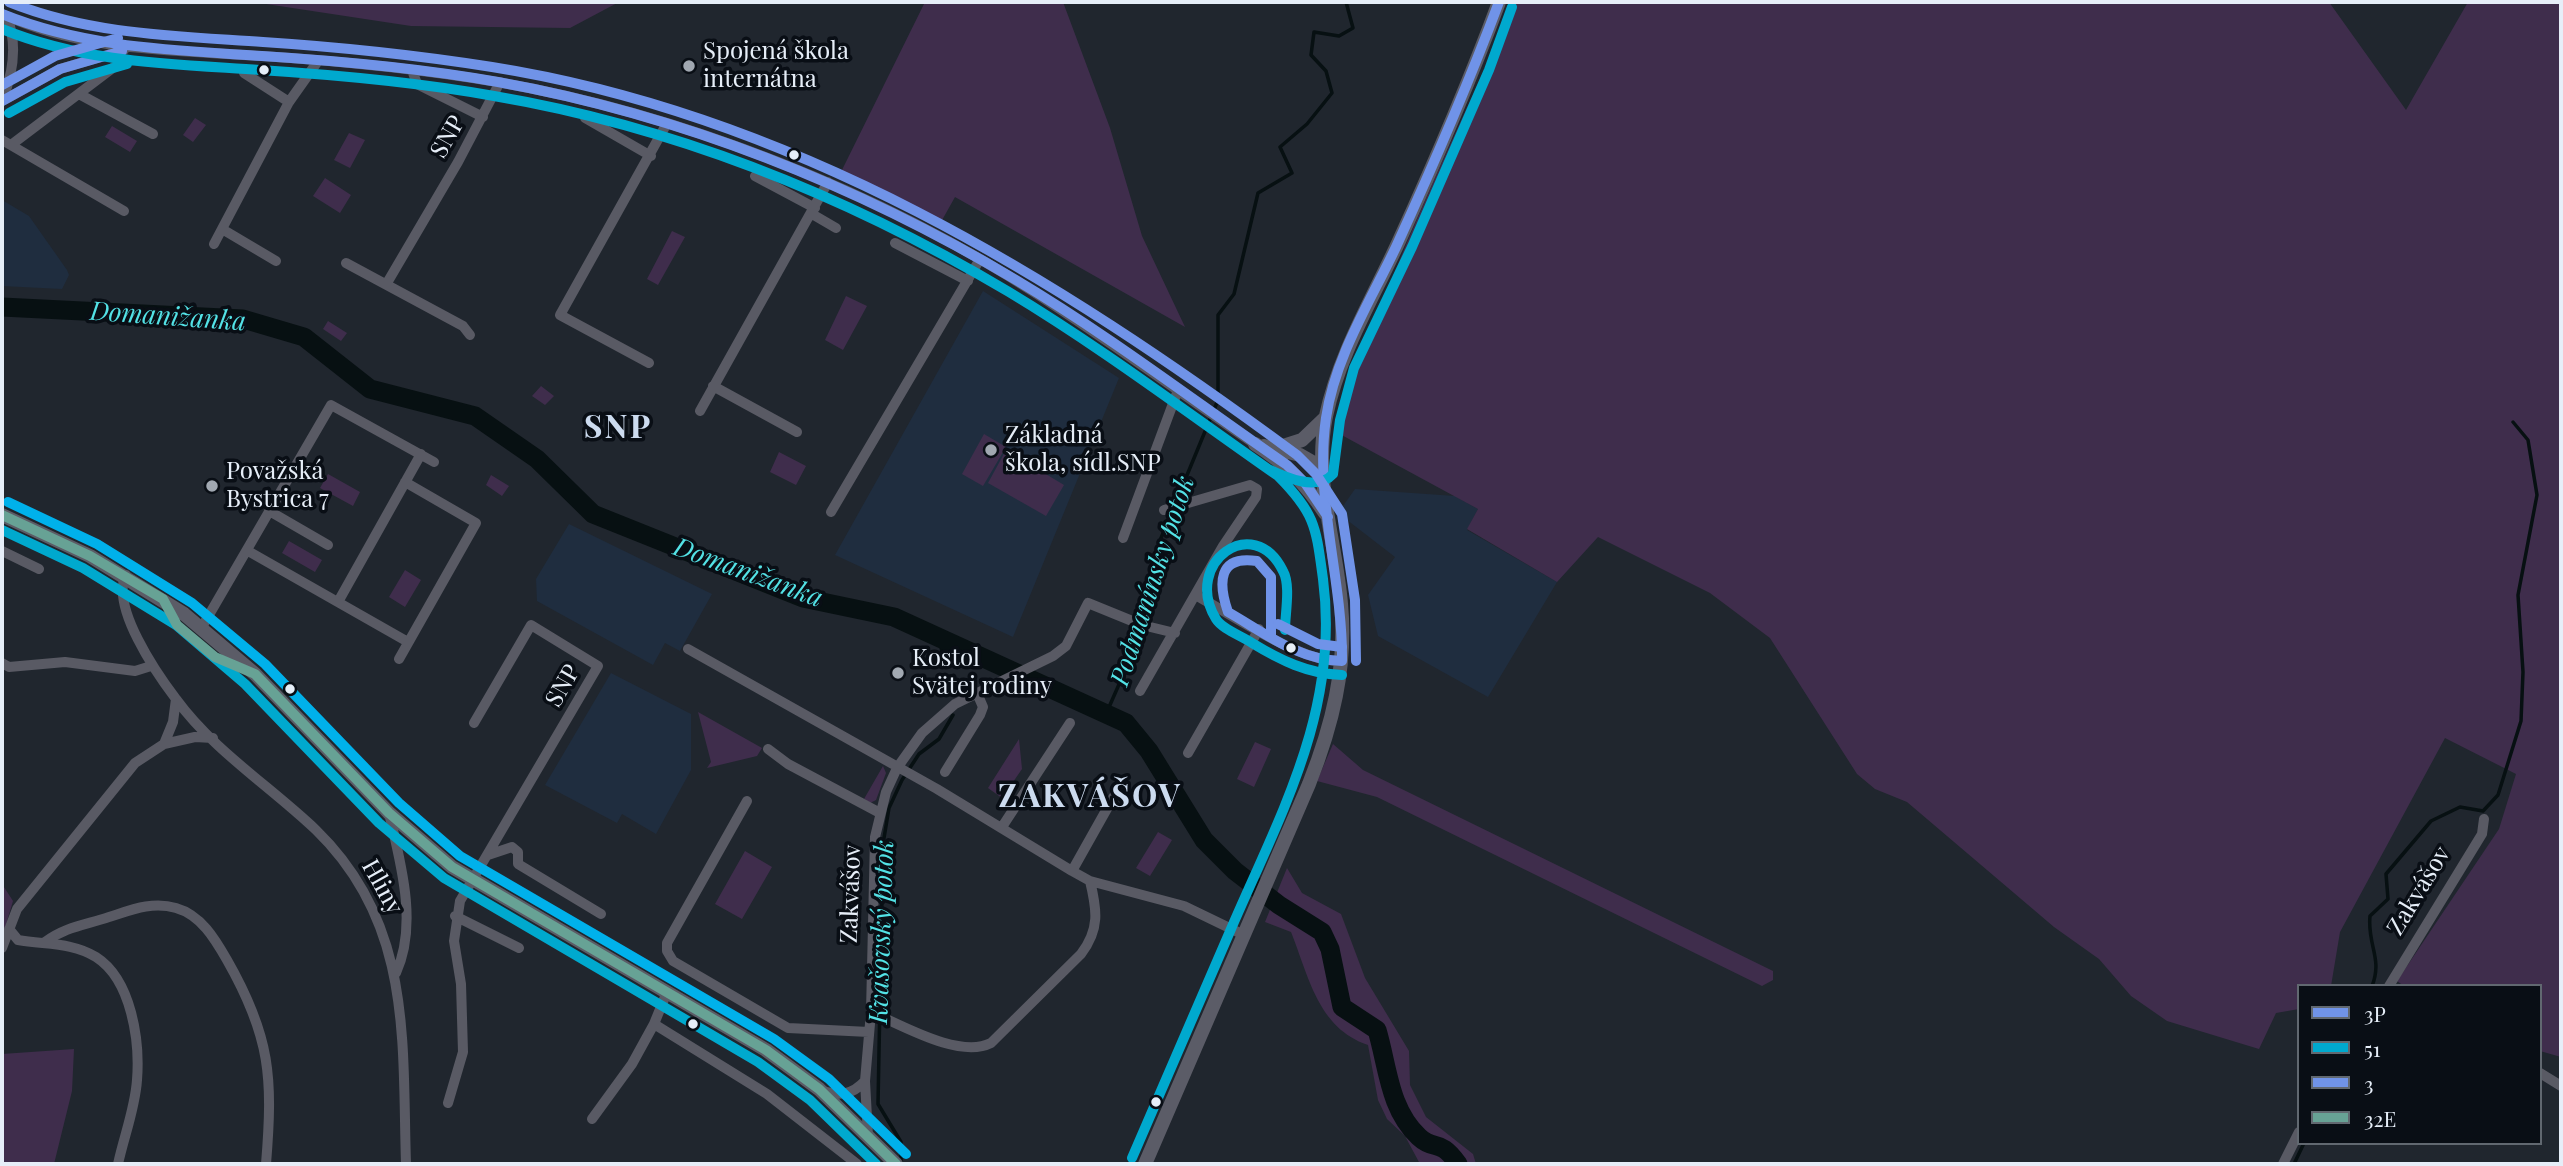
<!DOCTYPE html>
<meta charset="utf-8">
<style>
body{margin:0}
#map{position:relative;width:2563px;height:1166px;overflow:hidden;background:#20262e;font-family:"Playfair Display",serif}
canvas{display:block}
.frame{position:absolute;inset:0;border:4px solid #e6eef8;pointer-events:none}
.legend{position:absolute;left:2297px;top:984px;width:245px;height:161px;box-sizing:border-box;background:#090e15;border:2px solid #616870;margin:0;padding:9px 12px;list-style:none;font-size:21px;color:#e6eef8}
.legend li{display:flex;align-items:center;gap:14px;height:35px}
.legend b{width:35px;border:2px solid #616870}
</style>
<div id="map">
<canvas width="2563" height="1166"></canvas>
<div class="frame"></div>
<ul class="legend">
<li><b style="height:9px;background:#7093e8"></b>3P</li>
<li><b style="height:9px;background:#00a9ce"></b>51</li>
<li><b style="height:9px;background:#7093e8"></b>3</li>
<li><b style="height:9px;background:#67a295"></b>32E</li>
</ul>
</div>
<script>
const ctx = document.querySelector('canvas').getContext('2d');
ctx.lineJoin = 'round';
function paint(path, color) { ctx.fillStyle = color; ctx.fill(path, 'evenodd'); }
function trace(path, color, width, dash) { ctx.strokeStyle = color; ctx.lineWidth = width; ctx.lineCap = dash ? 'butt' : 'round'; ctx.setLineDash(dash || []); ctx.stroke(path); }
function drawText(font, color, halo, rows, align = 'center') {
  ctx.font = font + ' "Playfair Display",serif'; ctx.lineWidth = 7; ctx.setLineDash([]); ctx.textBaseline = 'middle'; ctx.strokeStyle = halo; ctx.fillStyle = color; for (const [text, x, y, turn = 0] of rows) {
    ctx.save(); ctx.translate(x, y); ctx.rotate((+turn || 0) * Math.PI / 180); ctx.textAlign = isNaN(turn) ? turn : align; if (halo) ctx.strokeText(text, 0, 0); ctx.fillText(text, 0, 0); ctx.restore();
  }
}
const built = new Path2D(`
 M2,200L29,216L67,270L69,275L62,289L2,286Z
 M983,291L1119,378L1013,637L835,555Z
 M1355,489L1455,496L1478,509L1467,530L1557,582L1488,697L1378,636L1368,595L1395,557L1338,513Z
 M569,524L712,594L680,651L665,643L653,665L537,601L536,579Z
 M611,673L691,714V770L656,834L622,814L617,823L545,785Z`);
const green = new Path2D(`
 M253,2H619L570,28L411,26Z
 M925,2H1063L1110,128L1142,236L1185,327L955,197L941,222L841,172Z
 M1515,2H2329L2406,110L2468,2H2561V1057L2540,1051V986H2404L2397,981L2499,829L2516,774L2445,738L2340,932L2331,986H2299V1009L2276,1013L2259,1049L2167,1021L2131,996L2099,959L2054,927L1907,802L1875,789L1857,774L1770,638L1710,593L1598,537L1557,582L1467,529L1478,509L1336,432C1383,283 1451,144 1515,2Z
 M195,118L206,125L193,142L183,135Z
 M112,126L137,141L130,152L105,137Z
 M349,133L365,140L350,168L334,160Z
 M325,178L351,195L340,213L313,196Z
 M672,231L685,237L658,285L647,279Z
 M846,296L867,306L843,350L825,340Z
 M328,321L347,333L341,341L323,329Z
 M541,386L554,396L545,405L532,396Z
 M984,434L1006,447L983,486L962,474Z
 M1006,450L1064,485L1046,516L988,483Z
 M779,452L806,466L796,485L770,472Z
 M328,474L360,492L353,506L320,488Z
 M491,475L509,486L502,496L486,485Z
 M289,541L322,560L315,572L282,553Z
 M405,570L421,580L405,607L389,597Z
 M698,712L762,748L757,756L707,768L711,762Z
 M1019,739L1022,769L1002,798L988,788Z
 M1255,742L1271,749L1254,787L1237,779Z
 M1333,744L1363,770L1773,971V980L1762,986L1377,797L1317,781Z
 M883,766L886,773L876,800L870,803L864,799Z
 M1158,832L1172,840L1150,876L1136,868Z
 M745,851L772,867L742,919L715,904Z
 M1287,868L1302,893L1341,914L1365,978L1409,1051L1410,1085L1426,1117L1473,1154L1476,1164H1420L1405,1136L1387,1119L1378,1100L1368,1045C1318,1028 1309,977 1291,932L1265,922Z
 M2,884L13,901L2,938Z
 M74,1049L72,1091L54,1164H2V1054Z`);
const stream = new Path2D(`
 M940,638L942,654
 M1106,714L1131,657L1138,615L1153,574L1159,543L1218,400V315L1234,294L1258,193L1292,173L1280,147L1307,124L1332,93L1326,71L1311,55L1314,32L1339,36L1353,28L1346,2
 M2372,986C2383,958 2367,945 2370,916L2388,899L2386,874L2431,821L2460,807L2483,811L2498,795L2521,721L2523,672L2518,595L2537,495L2528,440L2513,422
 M901,1162V1142L878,1104L883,844L889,808L902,780L919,754L939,739L953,715
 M2294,1164L2304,1143`);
const river = new Path2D(`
 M2,307L243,319L304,337L370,389L475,416L537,459L593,514L803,598L894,617L1126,723L1149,751L1204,840L1235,871L1279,905L1322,932L1330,949L1342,1007L1377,1030C1388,1067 1389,1109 1419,1137C1435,1152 1439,1137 1458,1164`);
const street = new Path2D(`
 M2,14C83,52 174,50 261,56C340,61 419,69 497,82C682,114 880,192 1037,294C1111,342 1182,394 1255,444
 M412,70L417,84L483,117
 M244,73L289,102
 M79,94L153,134
 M2,101L60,69L124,50
 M2,101C13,74 18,45 7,17
 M585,118L651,156
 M2,140L124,211
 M11,145L118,64L122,60L119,52
 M755,176L815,208
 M812,214L836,228
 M222,229L276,261
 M895,243L968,281
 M214,244L289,102L318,61
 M346,263L463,326L470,335
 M387,283L458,162L500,82
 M649,363L560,315L666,125
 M713,386L797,432
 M700,411L828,182
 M271,512L328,545
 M831,512L980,259
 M1123,538L1178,390
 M2,551L39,569
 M248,551L408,642
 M1195,595C1232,614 1302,664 1342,661
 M338,602L421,454
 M202,627L331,405L434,462
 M688,649L937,789L1072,871
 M399,659L476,523L405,482
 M2,663L9,667L65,662L135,671L151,666
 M1140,691L1223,546L1256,497L1257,489L1250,485L1164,510
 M176,699C213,750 271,787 316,830C413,924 402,1041 406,1164
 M164,744L195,737L213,738
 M768,749L788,764L880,813
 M1188,753L1259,629
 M945,772L980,715L983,707L977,693
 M1122,782L1072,871L1090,881L1184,906L1244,935
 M747,801L667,943V951L673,961L788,1028L869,1032
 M389,813C401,864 418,925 396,973
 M1002,827L1070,723
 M488,855L512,847L518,852V864L601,914
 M455,916L519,948
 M9,929L18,940C45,945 72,942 96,957C132,980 140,1042 137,1080C135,1109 124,1136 118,1164
 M45,942C65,927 85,925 109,917C131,910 152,901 176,908C201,915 215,939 227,960C271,1037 273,1078 266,1164
 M2,948L17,909L135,763L164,744L173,722L176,699C157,674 110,606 126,575
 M2389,986L2482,834L2484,819
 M667,992L654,1024L767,1094L857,1164
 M871,1012C902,1025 959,1059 991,1043L1081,954C1100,929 1097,910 1090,881
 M2540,1073L2561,1086
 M823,1091C840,1096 852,1095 865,1081
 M448,1103L463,1052L461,984L454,941L460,901L598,666L531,625L474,723
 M592,1119L632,1064L654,1024
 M868,1136L865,1081L871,1012L875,837L886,792L897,768L922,733L955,704L1053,656L1066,646L1088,603L1142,625L1175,633
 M2283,1164L2299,1132`);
const secondary = new Path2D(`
 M1255,444C1286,464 1305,483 1325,513
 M1264,446L1300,455L1321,467
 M1277,448L1302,440L1326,417
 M2,515L90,556L184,614L255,674L389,813L452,867L766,1050L819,1089L896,1164
 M1145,1164L1309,784C1332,726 1347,668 1341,604C1336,541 1313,480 1326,416C1339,354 1373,298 1399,241C1435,162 1469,83 1499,2`);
const bus1 = new Path2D(`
 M2,14C86,48 173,50 262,56C341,61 420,68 498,82C681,115 857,185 1016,280C1110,336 1197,403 1287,465L1305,483L1328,517
 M2,101L60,69L122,51
 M1271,636V577L1257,561C1218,555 1218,583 1228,612C1265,633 1298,660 1342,661
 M1342,661C1343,580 1314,499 1326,418C1335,357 1370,302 1396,247C1433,166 1468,85 1499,2`);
const bus2 = new Path2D(`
 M2,29C85,63 172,64 260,70C338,75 417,82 494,96C676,127 851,198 1009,292C1102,348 1189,414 1278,476C1316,514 1316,528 1323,579C1340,709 1281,813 1231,929C1198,1005 1165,1082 1132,1158
 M9,113L65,82L127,64
 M1268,469C1285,477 1317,492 1333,474L1340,420L1354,368L1412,247L1489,70L1512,7
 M2,530L83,568L176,625L245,684L379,823L444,878L758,1062L810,1100L876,1164
 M1285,630C1285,614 1291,585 1283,571C1254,511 1182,563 1216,619C1222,629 1242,636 1252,643C1280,660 1308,674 1342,675`);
const bus3 = new Path2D(`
 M9,2C91,35 176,36 263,42C340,47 416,55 492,67C795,115 1055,276 1297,455L1316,474L1342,514L1355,600L1356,661
 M2,85L55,56L118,38
 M1278,624L1318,644L1342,647`);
const bus4 = new Path2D(`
 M2,515L90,556L163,599L177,625L215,657L255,674L389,813L452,867L766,1050L819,1089L896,1164`);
const bus5 = new Path2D(`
 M8,502L97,544L192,603L265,664L399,803L460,856L774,1039L829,1079L906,1154`);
const markers = [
 [689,66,7,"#a1a8b1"],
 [264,70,6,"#e6eef8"],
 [794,155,6,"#e6eef8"],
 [991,450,7,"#a1a8b1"],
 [212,486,7,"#a1a8b1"],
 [1291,648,6,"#e6eef8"],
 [898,673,7,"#a1a8b1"],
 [290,689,6,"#e6eef8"],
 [693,1024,6,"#e6eef8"],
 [1156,1102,6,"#e6eef8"]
];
const poiNames = [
 ["Spojená škola",703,52],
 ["internátna",703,80],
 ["Základná",1005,436],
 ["škola, sídl.SNP",1005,464],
 ["Považská",226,472],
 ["Bystrica 7",226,500],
 ["Kostol",912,659],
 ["Svätej rodiny",912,687]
];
const streetNames = [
 ["SNP",448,137,-60],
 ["SNP",563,686,-60],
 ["Hliny",382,887,61],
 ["Zakvášov",2419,891,-59],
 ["Zakvášov",851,894,-88]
];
const waterNames = [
 ["Domanižanka",168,317,4],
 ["Domanižanka",748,573,20],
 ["Podmanínsky potok",1153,581,-72],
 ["Kvašovský potok",882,932,-88]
];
const districtNames = [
 ["SNP",618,428],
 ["ZAKVÁŠOV",1090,797]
];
paint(built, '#1f2d3f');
paint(green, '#3f2d4c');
trace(stream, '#071012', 3.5);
trace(river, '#071012', 19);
trace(street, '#595a64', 10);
trace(secondary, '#5b5c67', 14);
trace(bus1, '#7093e8', 10);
trace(bus2, '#00a9ce', 10);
trace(bus3, '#7093e8', 10);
trace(bus4, '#67a295', 10);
trace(bus5, '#00b1eb', 10);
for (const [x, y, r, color] of markers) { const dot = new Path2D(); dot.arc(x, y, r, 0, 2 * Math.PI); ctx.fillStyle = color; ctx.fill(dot); trace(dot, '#090e15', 2.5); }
drawText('24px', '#e6eef8', '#090e15', poiNames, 'left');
drawText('24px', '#e6eef8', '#090e15', streetNames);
drawText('italic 26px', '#53e2e6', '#090e15', waterNames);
ctx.letterSpacing = '2px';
drawText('bold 32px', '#ccdbef', '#090e15', districtNames);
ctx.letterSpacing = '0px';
</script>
